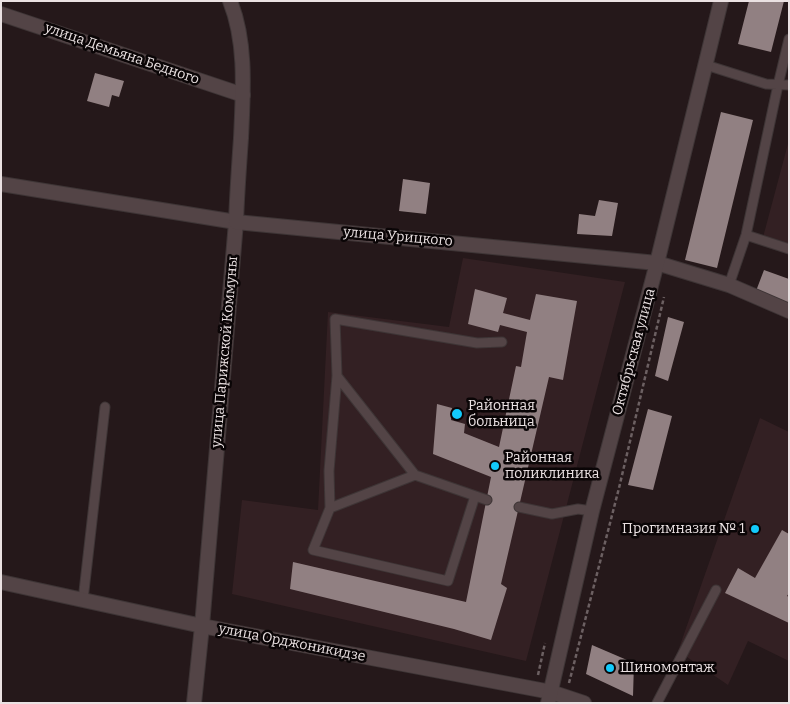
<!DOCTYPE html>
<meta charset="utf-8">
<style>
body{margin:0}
#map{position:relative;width:790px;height:704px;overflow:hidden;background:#25181a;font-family:Bitter,serif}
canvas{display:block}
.frame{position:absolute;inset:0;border:2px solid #eae1e2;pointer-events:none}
</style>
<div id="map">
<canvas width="790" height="704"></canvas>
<div class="frame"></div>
</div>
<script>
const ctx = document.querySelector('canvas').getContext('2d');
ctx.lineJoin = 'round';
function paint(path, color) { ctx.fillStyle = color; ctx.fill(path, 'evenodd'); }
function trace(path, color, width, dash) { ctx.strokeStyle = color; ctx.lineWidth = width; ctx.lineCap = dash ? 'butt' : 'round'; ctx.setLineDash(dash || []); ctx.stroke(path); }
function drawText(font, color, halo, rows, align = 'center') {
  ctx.font = font + ' Bitter,serif'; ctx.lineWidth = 5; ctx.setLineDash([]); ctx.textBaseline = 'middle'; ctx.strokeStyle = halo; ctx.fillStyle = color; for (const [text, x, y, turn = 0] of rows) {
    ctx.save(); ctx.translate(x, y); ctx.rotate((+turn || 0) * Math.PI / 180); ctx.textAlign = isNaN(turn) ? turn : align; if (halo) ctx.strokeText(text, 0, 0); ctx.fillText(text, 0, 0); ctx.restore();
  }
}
const built = new Path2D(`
 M789,140V251L762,241Z
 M463,258L625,282L526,661L232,594L242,500L318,510L328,312L449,327Z
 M760,418L789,432V661L748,641L728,685L678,651Z`);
const building = new Path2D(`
 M749,1H784L771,52L738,44Z
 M95,73L124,81L119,97L112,95L109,107L87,101Z
 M721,112L753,120L717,268L685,260Z
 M403,179L430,183L426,214L399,211Z
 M599,200L618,203L612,236L577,234L579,214L595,216Z
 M764,270L789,279V304L756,291Z
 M475,289L507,298L503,313L530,320L536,294L577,301L563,380L549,377L501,584L507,588L491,640L454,629L290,589L293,562L466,602L491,477L433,454L437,404L452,408L451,420L465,424L464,433L499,447L516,366L521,367L527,332L500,325L498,332L468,324Z
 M668,317L684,322L668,381L655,376Z
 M648,409L672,416L653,490L628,485Z
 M782,530L789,534V593L787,596L789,597V623L725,593L738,568L755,578Z
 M592,645L634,663L633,696L586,674Z`);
const path = new Path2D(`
 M538,675L545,643
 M569,683L619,488L664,297`);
const service = new Path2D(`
 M706,65L766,84L789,85
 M746,235L789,249
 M729,285L746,235L778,85L789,39
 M337,376L415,475
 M475,496L448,581L313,550L330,508L415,475L487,500
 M519,507L552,514L578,509L592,511
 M330,508L329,471L337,376L335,319L477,343L502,342
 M83,600L105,407
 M657,703L716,590`);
const minor = new Path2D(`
 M1,184L236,222`);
const tertiary = new Path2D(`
 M1,14L243,95
 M657,263L729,285L789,311
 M1,582L202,626L551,692L584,703
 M194,703L202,626L236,222`);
const secondary = new Path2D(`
 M230,1C247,43 243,93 241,138C239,166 237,194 236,222L657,263
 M548,703L592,511L657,263L721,1`);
const markers = [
 [457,414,6,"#13cafb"],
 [495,466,5,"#13cafb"],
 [755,529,5,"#13cafb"],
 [610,668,5,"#13cafb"]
];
const streetNames = [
 ["улица Демьяна Бедного",122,54,19],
 ["улица Урицкого",398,237,5],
 ["улица Парижской Коммуны",225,352,-85],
 ["Октябрьская улица",634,352,-75],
 ["улица Орджоникидзе",292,643,11]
];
const poiNames = [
 ["Районная",468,406],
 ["больница",468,422],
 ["Районная",505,458],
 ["поликлиника",505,474],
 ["Прогимназия № 1",745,529,"right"],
 ["Шиномонтаж",620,668]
];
paint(built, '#332023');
paint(building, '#918082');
trace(service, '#3e3536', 11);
trace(minor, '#3e3536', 16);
trace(tertiary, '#3e3536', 16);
trace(secondary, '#3e3536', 16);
trace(path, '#6c6062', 2.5, [4, 2.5]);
trace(service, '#534446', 9);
trace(minor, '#534446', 14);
trace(tertiary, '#534446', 14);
trace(secondary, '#534446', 14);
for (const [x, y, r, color] of markers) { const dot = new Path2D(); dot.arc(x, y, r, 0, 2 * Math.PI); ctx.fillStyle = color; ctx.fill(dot); trace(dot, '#0a0506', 2); }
drawText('14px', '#eae1e2', '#0a0506', streetNames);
drawText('14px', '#eae1e2', '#0a0506', poiNames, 'left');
</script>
